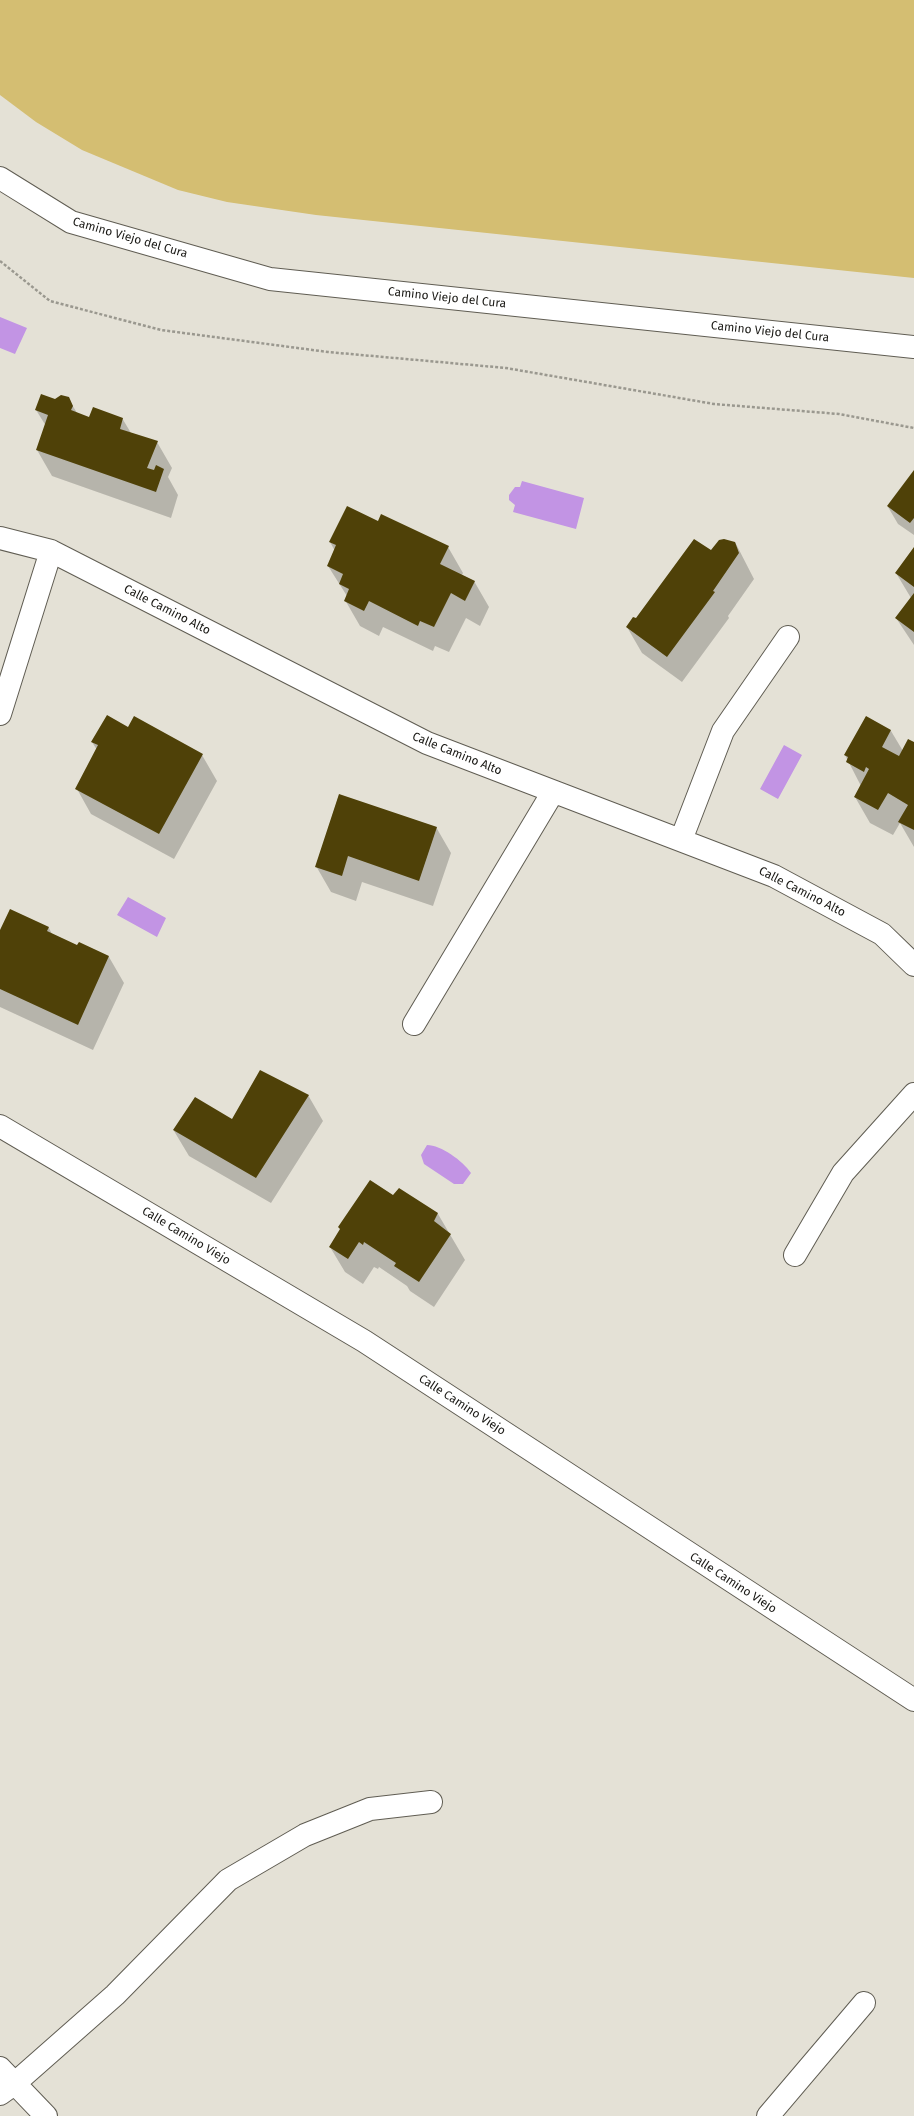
<!DOCTYPE html>
<style>
body{margin:0}
canvas{display:block;background:#e4e1d6}
</style>
<canvas width="914" height="2116"></canvas>
<script>
const ctx = document.querySelector('canvas').getContext('2d');
ctx.lineJoin = 'round';
function paint(path, color) { ctx.fillStyle = color; ctx.fill(path, 'evenodd'); }
function trace(path, color, width, dash) { ctx.strokeStyle = color; ctx.lineWidth = width; ctx.lineCap = dash ? 'butt' : 'round'; ctx.setLineDash(dash || []); ctx.stroke(path); }
function drawText(font, color, halo, rows, align = 'center') {
  ctx.font = font + ' "Fira Sans",sans-serif'; ctx.lineWidth = 4; ctx.setLineDash([]); ctx.textBaseline = 'middle'; ctx.strokeStyle = halo; ctx.fillStyle = color; for (const [text, x, y, turn = 0] of rows) {
    ctx.save(); ctx.translate(x, y); ctx.rotate((+turn || 0) * Math.PI / 180); ctx.textAlign = isNaN(turn) ? turn : align; if (halo) ctx.strokeText(text, 0, 0); ctx.fillText(text, 0, 0); ctx.restore();
  }
}
const green = new Path2D(`
 M0,0H914V278L316,215L227,202L178,190L82,150L36,122L0,95Z`);
const water = new Path2D(`
 M0,317L27,328L15,354L0,348Z
 M522,481L584,498L576,529L513,512L515,505L509,500V495L515,487H520Z
 M784,745L802,755L778,799L760,789Z
 M128,897L166,918L157,937L117,915Z
 M427,1145C441,1145 463,1161 471,1173L463,1184H454L424,1164L421,1155Z`);
const shadow = new Path2D(`
 M68,398L77,413L89,418H122L131,433L157,442L172,468L168,477L178,495L171,518L52,476L37,450L46,426L36,410L55,400Z
 M914,472V535L898,524L888,507Z
 M378,522L448,547L463,573L462,575L474,581L489,607L480,626L466,618L449,652L435,646L433,651L383,627L379,636L360,626L345,600L347,596L328,566L335,551L330,542Z
 M735,542L754,579L728,616L729,618L682,682L642,653L627,627L711,552Z
 M914,549V645L896,618L911,598L896,573Z
 M866,717L891,731L903,751L914,744V847L900,823L893,835L870,823L855,797L861,786L845,755Z
 M128,728L202,755L217,781L174,859L91,814L77,789L97,750L92,742Z
 M339,795L436,827L451,853L433,906L362,882L356,901L331,892L316,866Z
 M10,910L49,928L52,934L77,946L79,943L109,957L124,983L93,1050L0,1007V933Z
 M308,1095L323,1121L271,1203L189,1156L174,1131L232,1121Z
 M399,1189L438,1214L465,1260L434,1307L410,1291L407,1286L379,1267L378,1269L374,1267L363,1284L345,1272L330,1247L393,1197Z`);
const building = new Path2D(`
 M41,394L55,399L61,395L69,397L73,406L71,410L89,417L93,407L123,418L120,429L158,441L147,468L154,470L156,465L164,469L156,492L36,450L48,415L35,410Z
 M914,470V518L910,523L887,506Z
 M347,506L378,521L381,514L449,546L440,564L475,581L465,601L451,593L434,627L420,621L418,626L369,601L364,611L344,601L349,589L339,584L343,574L327,566L336,545L329,542Z
 M694,539L711,550L719,540L724,539L735,542L739,553L713,591L715,592L667,657L626,627L633,617L636,618Z
 M914,547V587L895,573Z
 M914,593V632L895,618Z
 M107,715L128,727L134,716L203,754L159,834L75,789L98,745L91,742Z
 M866,716L891,730L882,747L899,756L908,739L914,742V830L898,822L908,805L888,793L878,810L854,797L869,769L866,767L864,772L846,762L848,757L844,755Z
 M339,794L437,827L419,881L348,856L342,876L315,867Z
 M10,909L49,927L47,931L77,945L79,942L109,956L78,1025L0,989V930Z
 M260,1070L309,1095L256,1178L173,1130L195,1097L232,1119Z
 M370,1180L393,1195L399,1188L438,1213L434,1221L451,1234L419,1282L394,1266L396,1263L364,1242L363,1245L359,1242L348,1259L329,1247L340,1229L338,1227Z`);
const path = new Path2D(`
 M0,261L50,301L161,330L328,352L506,368L714,404L839,414L914,428`);
const minor = new Path2D(`
 M0,178L71,222L270,279L914,347
 M0,538L51,551L427,743L774,876L882,934L914,965
 M0,714L51,551
 M681,840L723,731L788,637
 M414,1024L553,792
 M0,1126L364,1341L914,1700
 M795,1255L843,1173L914,1094
 M0,2068L46,2116
 M0,2094L14,2084L115,1995L228,1880L305,1835L370,1809L431,1802
 M768,2116L864,2003`);
const streetNames = [
 ["Camino Viejo del Cura",130,238,16],
 ["Camino Viejo del Cura",447,298,6],
 ["Camino Viejo del Cura",770,332,6],
 ["Calle Camino Alto",167,610,27],
 ["Calle Camino Alto",457,754,22],
 ["Calle Camino Alto",802,892,27],
 ["Calle Camino Viejo",186,1236,31],
 ["Calle Camino Viejo",462,1405,33],
 ["Calle Camino Viejo",733,1583,33]
];
paint(green, '#d4be72');
paint(water, '#c294e4');
paint(shadow, '#0003');
paint(building, '#4f4108');
trace(minor, '#605d53', 24);
trace(path, '#9a988f', 2.5, [3, 2]);
trace(minor, '#fff', 22);
drawText('12px', '#191814', '#fff', streetNames);
</script>
